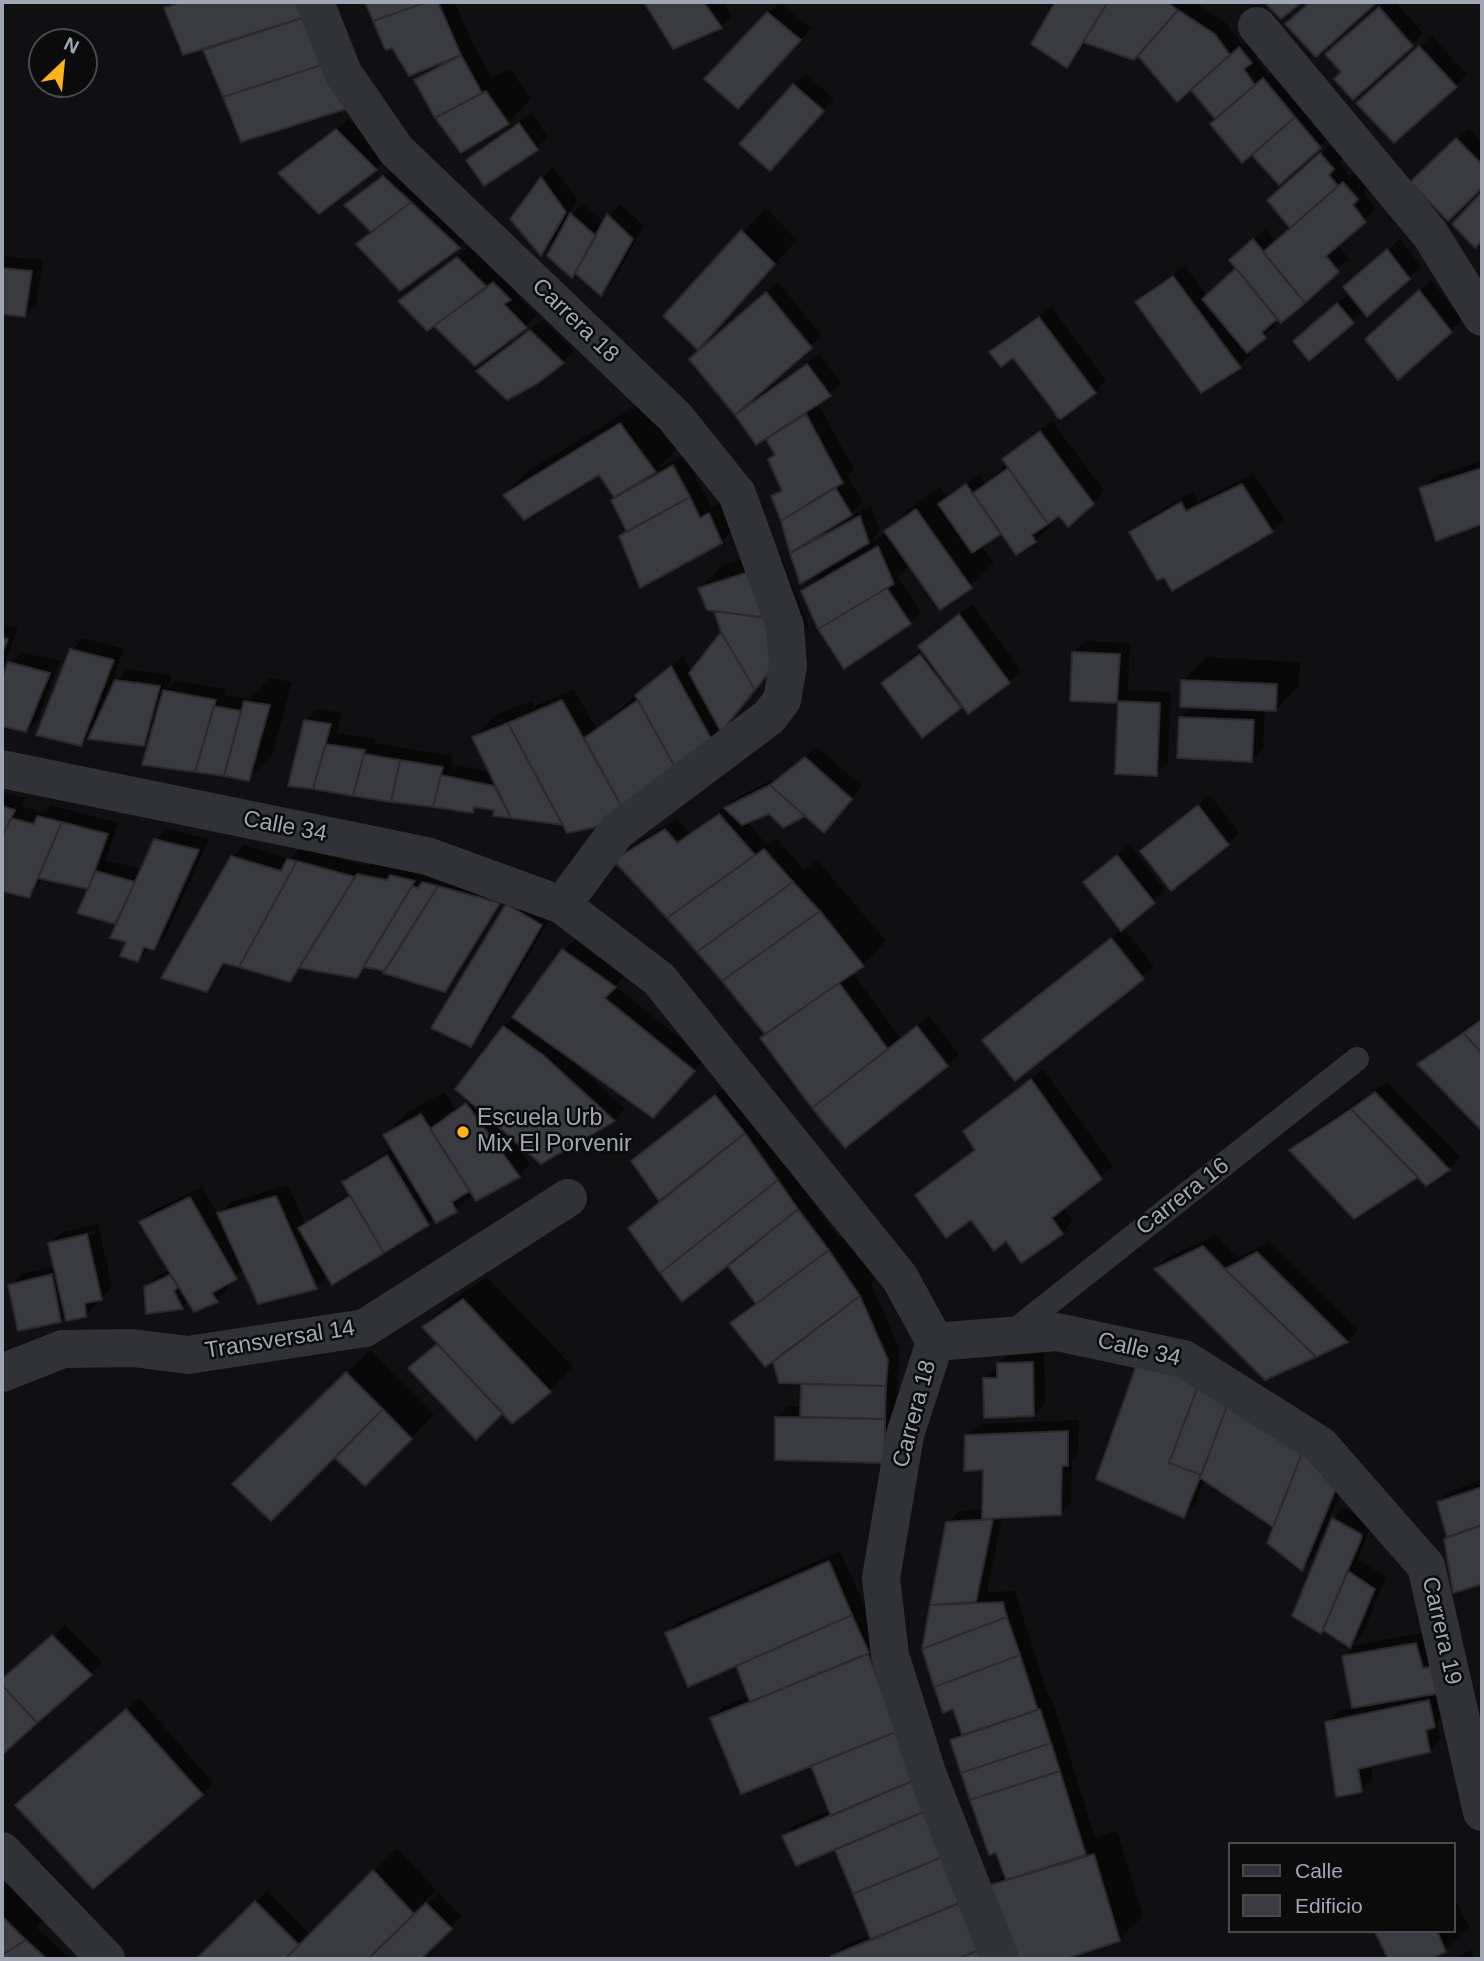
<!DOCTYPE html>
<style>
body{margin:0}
#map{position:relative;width:1484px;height:1961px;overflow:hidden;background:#101012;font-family:Arial,sans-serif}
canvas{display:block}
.frame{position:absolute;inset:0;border:4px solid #a0a6b4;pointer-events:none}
.legend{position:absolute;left:1228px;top:1842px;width:228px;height:91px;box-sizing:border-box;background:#0b0b0c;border:2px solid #47494f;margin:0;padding:9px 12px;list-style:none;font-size:21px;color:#a0a6b4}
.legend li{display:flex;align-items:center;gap:14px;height:35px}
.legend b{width:35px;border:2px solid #47494f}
.north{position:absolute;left:28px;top:28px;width:70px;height:70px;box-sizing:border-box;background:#0b0b0c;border:2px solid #47494f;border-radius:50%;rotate:26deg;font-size:19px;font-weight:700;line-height:28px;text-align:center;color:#a0a6b4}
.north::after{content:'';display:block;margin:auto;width:24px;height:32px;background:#ffb21a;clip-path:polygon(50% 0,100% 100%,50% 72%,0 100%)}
</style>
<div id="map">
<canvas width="1484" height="1961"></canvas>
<div class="frame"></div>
<ul class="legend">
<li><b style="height:9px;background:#313237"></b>Calle</li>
<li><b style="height:19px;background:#3a3b40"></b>Edificio</li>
</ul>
<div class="north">N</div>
</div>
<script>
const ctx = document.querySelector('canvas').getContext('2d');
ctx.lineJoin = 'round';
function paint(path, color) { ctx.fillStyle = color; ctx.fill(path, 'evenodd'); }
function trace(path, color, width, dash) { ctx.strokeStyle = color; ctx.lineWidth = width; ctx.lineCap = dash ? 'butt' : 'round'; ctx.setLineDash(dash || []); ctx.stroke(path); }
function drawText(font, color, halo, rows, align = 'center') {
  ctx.font = font + ' Arial,sans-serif'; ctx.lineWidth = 5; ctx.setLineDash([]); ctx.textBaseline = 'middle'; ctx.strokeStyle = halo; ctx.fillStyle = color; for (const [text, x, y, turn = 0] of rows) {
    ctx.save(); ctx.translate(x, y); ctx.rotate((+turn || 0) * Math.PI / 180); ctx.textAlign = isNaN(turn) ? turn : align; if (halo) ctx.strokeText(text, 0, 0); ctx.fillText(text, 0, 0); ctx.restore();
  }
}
const shadow = new Path2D(`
 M172,2H322L242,139L204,47L166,8Z
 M368,2H455L472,43L492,78L510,69L531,99L508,122L461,151L437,118L442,113L416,81L432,65L393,46L387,48Z
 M646,2H723L732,16L721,27L674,47Z
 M780,2L811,28L750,95L768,13Z
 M1057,2H1194L1226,23L1243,45L1251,37L1262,51L1255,58L1268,75L1275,68L1331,136L1279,182L1252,152L1217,119L1191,87L1177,99L1138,54L1086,42L1078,55L1067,66L1033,43Z
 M1386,2H1395L1423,33L1353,97L1343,72L1339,42Z
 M1432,36L1467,74L1455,86L1369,92Z
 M806,74L834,99L782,157L794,85Z
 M531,113L548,137L537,148L469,160L480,149Z
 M349,119L387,158L376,169L319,212L281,173L292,162Z
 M1469,128L1482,142V186L1448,219L1413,182Z
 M1332,143L1345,156L1339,162L1350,176L1355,172L1368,187L1363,192L1376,209L1337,244L1349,259L1273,321L1276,325L1247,350L1251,355L1239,366L1138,303L1149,291L1185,266L1207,296L1238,268L1242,249L1266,229L1276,242L1291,228L1269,200Z
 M396,166L470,236L459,247L401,289L358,244L372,231L346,205Z
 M553,167L577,199L567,219L583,203L605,223L620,204L644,226L612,283L601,294L576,272L572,276L557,238L541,254L512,219L542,178Z
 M766,208L797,240L698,348L665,315Z
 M1400,239L1421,266L1409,278L1368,314L1364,310L1352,321L1307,329L1350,293L1357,276Z
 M469,247L499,277L505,272L521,287L515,293L537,315L526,326L475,364L434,323L401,301L412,290Z
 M2,256L43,260L36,304L24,315L2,313Z
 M1431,280L1462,319L1451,331L1379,328Z
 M778,282L822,336L756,395L757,397L819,354L841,383L818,403L854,470L847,476L863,502L847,517L871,506L880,530L868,544L887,532L910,508L940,487L947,497L979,474L985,484L1007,464L1004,459L1015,448L1052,421L1104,491L1093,503L1060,516L1035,541L1001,531L981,545L994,563L970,586L910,565L898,577L921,612L910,623L804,591L828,567L801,581L783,520L773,497L782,488L770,459L776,453L766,436L737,414L692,359Z
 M1051,307L1106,380L1095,392L1014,355L992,352L1003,341Z
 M543,320L574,351L563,362L537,382L478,371L489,359Z
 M644,401L678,448L657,469L684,455L712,508L721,503L732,530L721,542L621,537L628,530L616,497L600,472L505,494L528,471Z
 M1482,461V522L1437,539L1421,489L1433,477Z
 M1254,474L1284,519L1272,531L1173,589L1131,532L1142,521L1193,492L1198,501Z
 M778,548L809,626L723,729L595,825L495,814L496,809L477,806L473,811L290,784L306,720L318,709L342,713L337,733L375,739L374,743L453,756L451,764L491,772L474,737L497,714L532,701L535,706L574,689L596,729L683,656L692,672L723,632L716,609L700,588L723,565Z
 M972,604L1021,670L1009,682L969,711L963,704L960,707L884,683L922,648L921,646L932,635Z
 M2,624L18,628L2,670Z
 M83,638L124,649L109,690L111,691L116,681L128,669L171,675L167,689L176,680L226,689L224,695L249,699L269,678L292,682L272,755L248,779L224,775L152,736L143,744L88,737L81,744L72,650Z
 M1085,641L1130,643L1128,690L1171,692L1168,763L1156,774L1119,702L1072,699L1074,652Z
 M21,652L60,661L38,719L26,731L2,724V684L10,663Z
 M1206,657L1300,662L1299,686L1275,710L1265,709L1263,749L1252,760L1181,718L1192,706L1183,681Z
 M817,747L862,786L836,819L770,812L746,821L767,845L776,838L804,870L817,860L886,941L863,965L852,972L901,1039L929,1016L959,1054L947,1065L767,1034L699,952L616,860L627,849L677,819L690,833L738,797L784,774Z
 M2,792L25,798L21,806L43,813L51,805L118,823L106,860L142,869L155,840L167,829L209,839L165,937L137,960L118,923L79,912L90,888L44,877L29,896L2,889Z
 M1210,795L1239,832L1228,844L1142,851Z
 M1129,844L1165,890L1123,927L1154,966L1015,1078L996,1029L1122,929L1085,883Z
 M244,845L290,859L300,848L367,866L370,863L403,865L509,891L456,978L445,990L389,970L366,966L356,976L302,967L290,980L226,962L218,978L206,990L232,857Z
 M507,905L553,913L482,1034L470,1045Z
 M575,939L626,975L615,986L705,1058L664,1105L579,1063L578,1065L625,1109L614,1120L509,1136L530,1164L519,1175L473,1193L456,1210L434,1217L428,1223L332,1283L328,1276L316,1287L244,1269L225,1284L228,1289L217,1300H189L182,1307L146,1287L157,1275L170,1270L141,1222L152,1211L202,1187L218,1215L231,1202L288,1185L305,1224L312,1217L351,1193L345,1183L356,1171L393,1148L385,1135L408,1112L444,1092L456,1109L470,1099L504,1027L514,1017L564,950Z
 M1482,1017V1128L1420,1064L1431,1053Z
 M1043,1069L1113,1166L1063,1207L1073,1221L1062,1233L1006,1238L972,1218L918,1195L976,1148L965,1131L976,1119Z
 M1387,1082L1460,1157L1449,1168L1426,1184L1418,1175L1291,1150L1302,1139Z
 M727,1085L839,1238L853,1228L882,1271L871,1283L899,1348L896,1450L777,1418L788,1406L802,1407L803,1382L774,1362L781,1355L780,1354L732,1323L755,1300L728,1263L630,1228L661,1200L634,1161Z
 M98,1224L112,1287L101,1298L97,1299V1304L86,1315L66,1314L61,1320L10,1286L21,1274L55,1266L50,1243L62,1232ZM95,1231L96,1234L61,1242V1238Z
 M1215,1235L1238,1258L1269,1242L1358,1330L1347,1341L1265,1378L1156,1269L1167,1258Z
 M487,1277L573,1367L549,1391L503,1411L410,1368L439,1343L424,1327L447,1304Z
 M370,1350L434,1415L365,1484L335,1456L234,1484Z
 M1044,1351L1045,1403L1034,1414L984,1379L996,1367H999V1364L1010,1352Z
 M1141,1356L1349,1472L1313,1558L1302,1569L1275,1527L1205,1479L1195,1504L1184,1516L1098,1478Z
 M1079,1420L1078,1453L1072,1459L1071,1502L1060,1513L1002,1516L987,1592L1015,1591L1049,1699H1052L1095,1838L1117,1831L1143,1916L1119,1939L1060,1959H1017L992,1886L1005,1873L952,1741L962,1730L954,1707L923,1648L948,1522L960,1511L984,1509L985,1468L968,1435L979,1424Z
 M1482,1480V1583L1454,1591L1446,1539L1449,1536L1438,1503L1450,1491Z
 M1344,1508L1372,1522L1358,1559L1386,1577L1362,1635L1350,1646L1428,1632L1446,1714L1437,1722L1440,1739L1429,1751L1370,1764L1373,1778L1361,1790L1327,1723L1339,1711L1354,1708L1344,1657L1353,1648L1324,1629L1321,1632L1333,1519Z
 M840,1551L880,1640L995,1959H834L833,1957L845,1945L871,1935L836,1848L784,1837L795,1825L831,1810L812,1763L712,1718L723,1707L750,1696L737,1664L667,1633L679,1622Z
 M65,1625L102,1663L3,1752L2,1680Z
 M139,1698L213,1783L202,1794L29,1793Z
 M397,1848L436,1890L374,1951L376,1953L439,1893L462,1916L419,1959H197L267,1891L310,1934Z
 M25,1871L58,1905L36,1927L71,1959H2V1886Z
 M1454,1897L1469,1927L1445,1950L1426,1959H1390L1377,1933L1378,1931H1454Z
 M1471,1950L1475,1959H1452Z`);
const building = new Path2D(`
 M181,2H306L312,15L183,55L164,8Z
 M365,2H427L373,21Z
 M427,2H438L461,55L409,76L392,48L386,50L384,47L373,21Z
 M644,2H704L722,28L673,49Z
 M1055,2H1108L1067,68L1031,44Z
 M1108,2H1167L1178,10L1134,60L1083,42Z
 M1264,2H1302L1281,19Z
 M1310,2H1377L1316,57L1285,24Z
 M1379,7L1413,46L1353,100L1334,79L1341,72L1325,54Z
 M1178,10L1215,34L1230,55L1177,102L1138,56Z
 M767,12L801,40L738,109L704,79Z
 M312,15L331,62L223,97L203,50Z
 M1419,46L1457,87L1394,143L1356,103Z
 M1239,47L1252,63L1244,69L1255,85L1215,119L1191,90Z
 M461,55L482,93L435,118L414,80Z
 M331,62L349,108L241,142L223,97Z
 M1263,78L1295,117L1242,163L1210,124Z
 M793,84L824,111L770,171L739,144Z
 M486,91L509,124L461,153L435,118Z
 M1295,117L1321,148L1279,185L1252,155Z
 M519,123L538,150L484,186L466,160Z
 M336,129L377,170L319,214L278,173Z
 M1456,138L1482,164V188L1448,221L1410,182Z
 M1320,153L1334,169L1329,175L1338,186L1290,228L1267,200Z
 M383,176L411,202L371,232L344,205Z
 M541,177L566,212L541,256L510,219Z
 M1343,182L1358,199L1353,205L1366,222L1326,256L1339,272L1305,303L1263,252Z
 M1482,192V241L1475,248L1452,224Z
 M411,202L460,248L400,291L356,244Z
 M570,213L596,236L572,278L547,256Z
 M607,214L633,239L601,296L575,273Z
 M741,230L775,264L698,350L663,316Z
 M1253,239L1305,303L1281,323L1229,260Z
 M1387,249L1410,279L1367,317L1343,287Z
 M457,257L487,287L427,331L398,301Z
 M2,268L32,271L25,317L2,314Z
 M1236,268L1277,319L1262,332L1266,338L1247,353L1202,299Z
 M1173,276L1241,368L1201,393L1135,302Z
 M493,282L511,300L504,304L527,328L475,366L434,326Z
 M1419,290L1452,332L1398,380L1365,339Z
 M766,292L812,348L735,415L689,359Z
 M1337,303L1354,323L1309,361L1293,341Z
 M1039,317L1096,393L1061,419L1057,417L1053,410L1013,358L1001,367L989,352Z
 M530,330L564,363L538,383L507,400L476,371Z
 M807,364L831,396L756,445L735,415Z
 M806,414L843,483L781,521L771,496L782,491L768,459L775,455L766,439Z
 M620,423L656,472L614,497L599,475L524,520L503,495Z
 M1040,431L1094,504L1068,527L1059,516L1048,524L1002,459Z
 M673,465L690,497L627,532L611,500Z
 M1008,468L1048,524L1032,535L1036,542L1016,555L973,493Z
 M1482,468V524L1436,541L1419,488Z
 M966,484L1001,534L972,553L938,504Z
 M1242,484L1273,532L1172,591L1164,578L1157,580L1129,532L1181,502L1186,511Z
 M835,487L852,515L790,553L781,521Z
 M690,497L700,518L709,513L722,543L640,588L619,536Z
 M916,509L972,588L940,610L884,531Z
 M860,516L869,543L800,584L790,553Z
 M878,546L894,584L818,629L801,591Z
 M755,570L774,619L707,610L698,588Z
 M887,588L911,624L844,669L818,629Z
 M714,611L774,619L786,651L755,690L721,632Z
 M959,614L1010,683L968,714L918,646Z
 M721,632L755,690L721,732L689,673Z
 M2,638L8,639L2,654Z
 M70,649L114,660L81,746L36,735Z
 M1072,652L1120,654L1117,703L1070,701Z
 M920,654L961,708L922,738L881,683Z
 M8,662L50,673L26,732L2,726V678Z
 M671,666L713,742L677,771L635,695Z
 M115,680L160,686L144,746L88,739Z
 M1181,680L1277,684L1276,711L1180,707Z
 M163,690L216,700L195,772L142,765Z
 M562,700L623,809L596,827L567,833L508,723Z
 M638,700L677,771L623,809L584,738Z
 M244,701L270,705L249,781L224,776Z
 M1118,701L1160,703L1157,776L1115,774Z
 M214,706L241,711L224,776L195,772Z
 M1179,717L1254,720L1252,762L1177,758Z
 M304,720L331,724L313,789L288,786Z
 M508,723L545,793L563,825L511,818L472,737Z
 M326,744L365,750L353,796L313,789Z
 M364,754L400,760L391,802L353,796Z
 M805,757L852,799L824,833L770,785Z
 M400,760L443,767L433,807L391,802Z
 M441,775L494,786L511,818L493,816L494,810L474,807L473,813L433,807Z
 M770,785L805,816L783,828L769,814L742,825L724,808Z
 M1198,805L1229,845L1171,891L1140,851Z
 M2,806L15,810L2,837Z
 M719,814L755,855L667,918L613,860L665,829L677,843Z
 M37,816L62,822L29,898L2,891V837L11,818L34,824Z
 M62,822L108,834L88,889L38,878Z
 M154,839L199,850L154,950L144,947L138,962L120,956L126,942L110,938Z
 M764,849L793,882L697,952L667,918Z
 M1117,855L1155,903L1121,931L1083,882Z
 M231,856L281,871L287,859L297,861L239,967L223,963L207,992L161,978Z
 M297,861L355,877L290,982L239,967Z
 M96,871L135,882L115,924L77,913Z
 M357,874L387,880L390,875L415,881L357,978L299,968Z
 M422,882L438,886L385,971L363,967L412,886L418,888Z
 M793,882L820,911L722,981L697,952Z
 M438,886L500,903L445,992L383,973Z
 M506,904L542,925L471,1047L431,1028Z
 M820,911L864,966L765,1034L722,981Z
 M1111,938L1144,979L1015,1081L982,1040Z
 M562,949L616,987L605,998L695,1071L653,1118L512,1017Z
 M839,983L888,1049L812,1108L760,1038Z
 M1482,1019V1053L1463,1033Z
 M503,1026L543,1055L615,1121L541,1164L455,1089Z
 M917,1026L948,1066L845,1148L812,1108Z
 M1463,1033L1482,1053V1131L1417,1064Z
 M1031,1079L1102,1179L1052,1218L1063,1234L1021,1263L1006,1241L994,1251L971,1220L946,1238L915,1195L975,1150L963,1131Z
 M1375,1092L1450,1170L1426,1186L1351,1109Z
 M715,1095L745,1133L659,1201L631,1161Z
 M466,1103L520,1177L476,1201L430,1129Z
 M1351,1109L1418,1177L1354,1219L1289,1150Z
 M421,1114L470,1191L452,1202L457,1212L436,1223L383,1135Z
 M745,1133L778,1180L660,1273L628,1228Z
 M387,1155L429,1225L384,1253L342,1182Z
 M778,1180L798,1209L682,1302L660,1273Z
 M276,1196L317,1289L258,1304L217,1213Z
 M350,1196L384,1253L332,1285L298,1228Z
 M190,1197L237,1279L212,1293L218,1302L194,1312L139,1222Z
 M798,1209L829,1250L756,1304L728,1266Z
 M87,1234L102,1300L85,1303L86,1317L66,1321L48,1243Z
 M1203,1246L1225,1269L1316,1357L1265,1380L1154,1269Z
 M829,1250L860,1296L765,1367L730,1323Z
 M1257,1252L1348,1342L1316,1357L1225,1269Z
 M52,1274L61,1322L18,1331L8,1285Z
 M170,1275L178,1287L174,1291L183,1309L146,1314L144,1287Z
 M860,1296L888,1360L886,1386L779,1383L773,1362Z
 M463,1299L551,1392L512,1424L422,1327Z
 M437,1344L503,1413L476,1440L408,1368Z
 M1140,1355L1200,1381L1169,1463L1201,1475L1184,1518L1096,1479Z
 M1033,1362L1034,1416L984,1418L983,1378H997V1363Z
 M346,1372L383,1409L271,1521L232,1484Z
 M801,1384L886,1386L885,1419L800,1417Z
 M1199,1384L1228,1403L1201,1475L1169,1463Z
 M1228,1403L1302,1453L1273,1527L1200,1478Z
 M383,1409L412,1439L365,1486L335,1458Z
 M775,1417L885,1419V1463L775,1460Z
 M1068,1431V1466H1062L1061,1515L982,1519L983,1470L964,1471L965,1435Z
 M1302,1453L1338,1484L1302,1571L1267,1543Z
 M1482,1487V1525L1447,1537L1437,1502Z
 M1332,1518L1361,1534L1362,1537L1321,1634L1292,1616Z
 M993,1519L976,1602L930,1605L946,1522Z
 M1482,1525V1584L1453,1593L1444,1539Z
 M829,1561L852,1615L688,1687L665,1633Z
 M1348,1571L1375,1589L1350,1648L1323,1630Z
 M1003,1602L1007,1617L922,1649L930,1605Z
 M852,1615L869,1653L750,1702L736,1666Z
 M1007,1617L1020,1655L934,1687L922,1649Z
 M52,1635L92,1675L37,1723L2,1685V1679Z
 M1416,1643L1423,1668L1435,1666L1441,1693L1352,1708L1342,1656Z
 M868,1654L898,1731L741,1794L710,1718Z
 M1020,1655L1038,1710L962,1735L953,1709L943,1713L934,1687Z
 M2,1685L37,1723L3,1754L2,1753Z
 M1429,1700L1435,1727L1426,1730L1430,1752L1358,1769L1362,1792L1336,1797L1325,1722Z
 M126,1709L203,1795L93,1889L15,1805Z
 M1040,1709L1051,1743L961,1773L950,1740Z
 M898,1731L917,1779L831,1816L811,1766Z
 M1051,1743L1060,1771L970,1800L961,1773Z
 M1060,1771L1086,1855L1006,1880L996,1853L989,1855L970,1800Z
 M917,1779L930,1809L796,1866L782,1836Z
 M930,1809L947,1855L853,1894L835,1850Z
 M1094,1854L1120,1941L1065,1959H1015L990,1885Z
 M947,1855L964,1901L871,1940L853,1894Z
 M373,1870L414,1914L368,1959H285Z
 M255,1901L299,1945L285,1959H196Z
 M964,1901L979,1950L957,1959H832L831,1956Z
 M426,1903L452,1929L421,1959H368Z
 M2,1916L26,1940L2,1955Z
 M1377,1931H1437L1446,1952L1430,1959H1388L1375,1932Z
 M26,1940L47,1959H2V1955Z
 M979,1950L981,1959H957Z`);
const service = new Path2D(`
 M1009,1335L1357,1059`);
const minor = new Path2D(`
 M315,2L343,73L396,150L675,417L737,494L785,626L788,666L782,700L769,717L617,831L562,905
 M1257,26L1430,234L1482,317
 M2,769L427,856L562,905L659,979L900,1278L935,1342L905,1435L881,1578L890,1655L927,1773L1000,1959
 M935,1342L1057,1332L1184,1359L1320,1445L1426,1566L1482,1812
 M2,1373L63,1349L133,1348L188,1355L365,1328L568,1198
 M2,1851L106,1959`);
const markers = [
 [463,1132,7,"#ffb21a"]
];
const streetNames = [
 ["Carrera 18",575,321,44],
 ["Calle 34",285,827,11],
 ["Carrera 16",1183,1197,-38],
 ["Transversal 14",280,1340,-9],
 ["Calle 34",1139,1350,13],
 ["Carrera 18",915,1414,-75],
 ["Carrera 19",1441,1631,77]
];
const poiNames = [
 ["Escuela Urb",477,1119],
 ["Mix El Porvenir",477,1145]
];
paint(shadow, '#0007');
paint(building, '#3a3b40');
trace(building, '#2a2a2e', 2);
trace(service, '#313237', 24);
trace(minor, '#313237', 38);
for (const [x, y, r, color] of markers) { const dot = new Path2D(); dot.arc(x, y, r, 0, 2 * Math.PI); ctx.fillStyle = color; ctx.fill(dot); trace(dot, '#0b0b0c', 2.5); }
drawText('23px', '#a0a6b4', '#0b0b0c', streetNames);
drawText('23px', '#a0a6b4', '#0b0b0c', poiNames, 'left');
</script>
